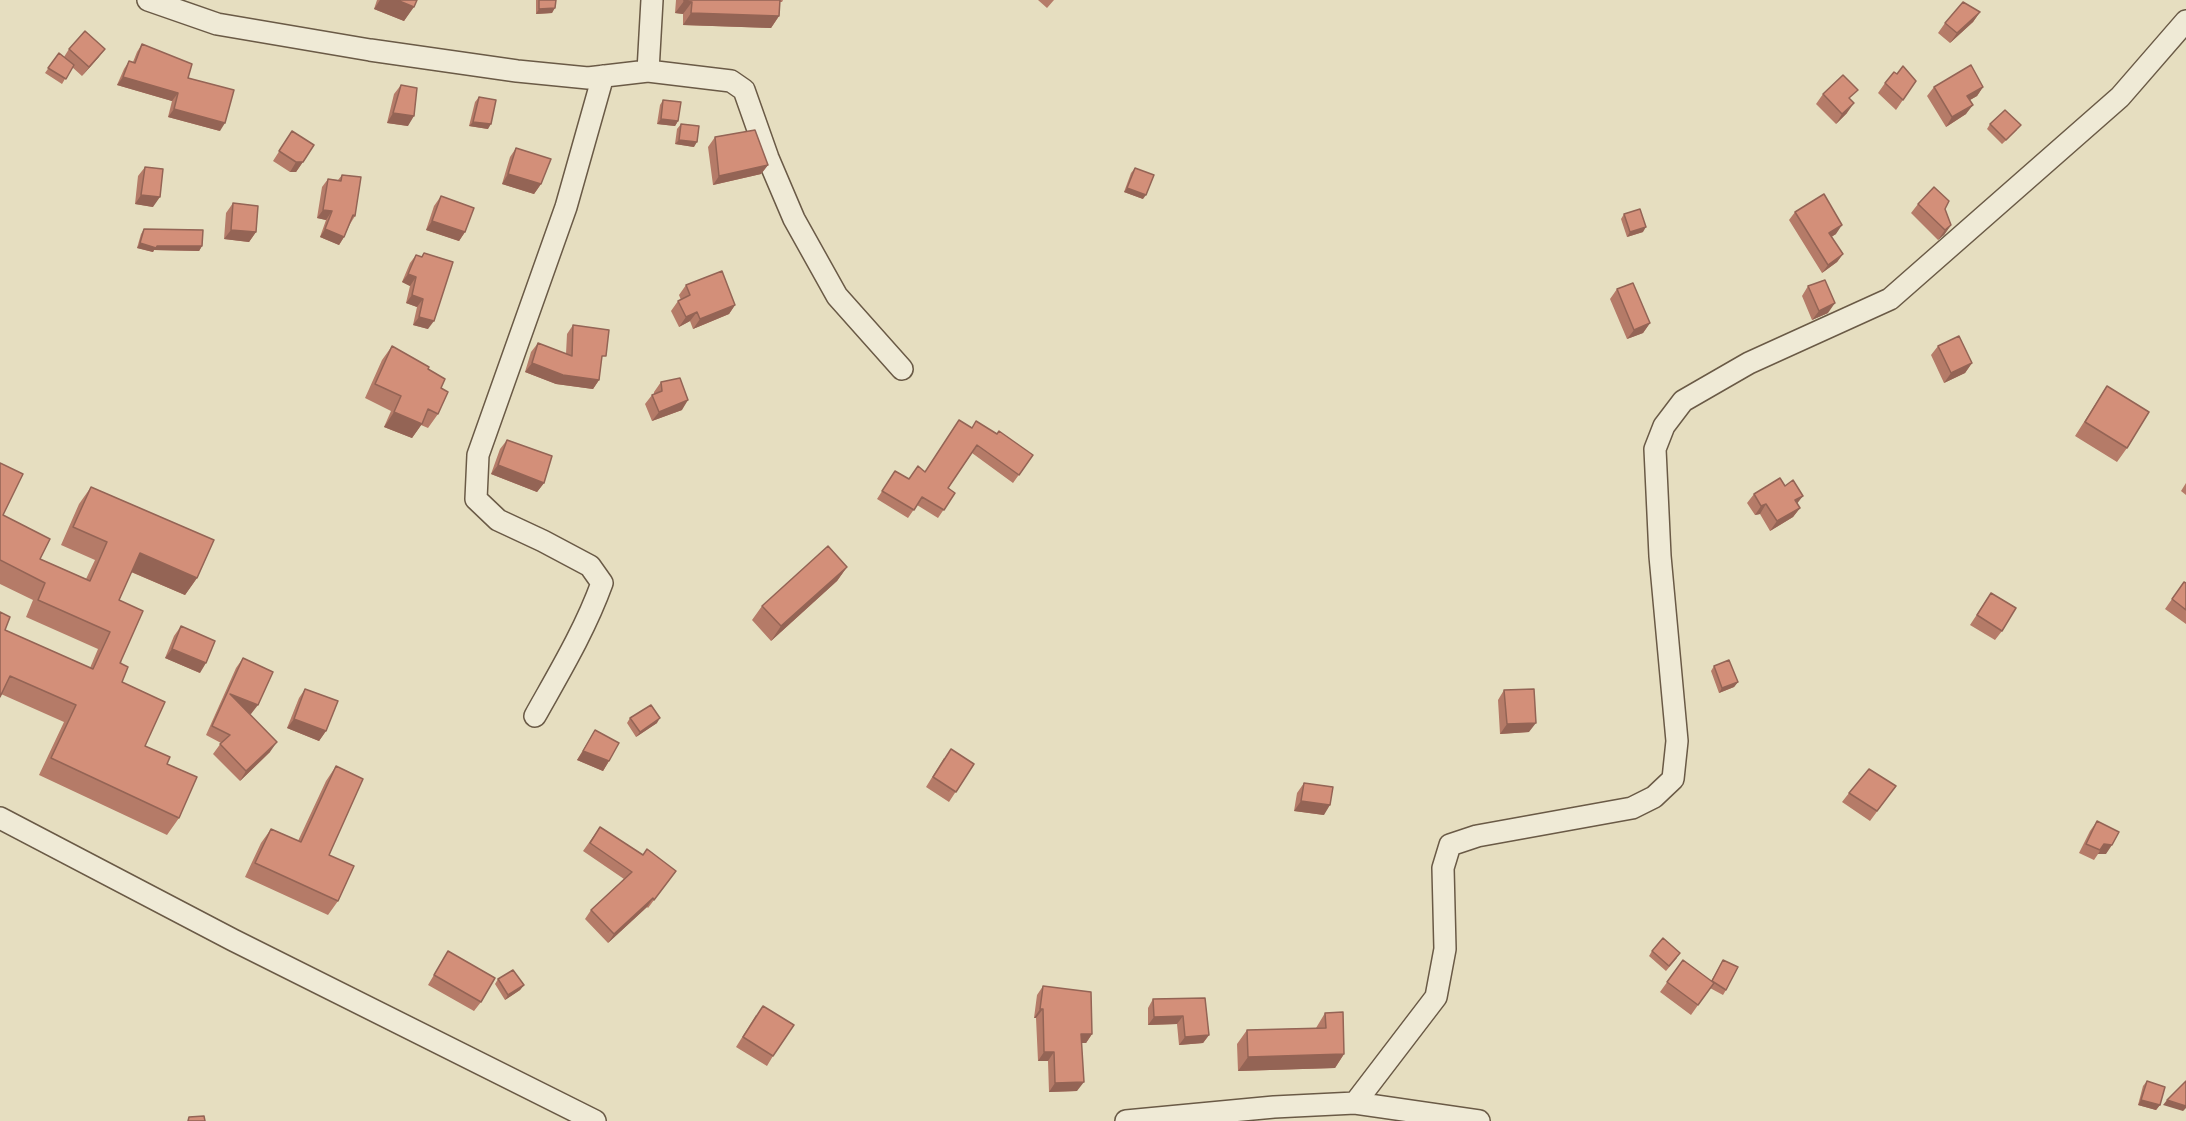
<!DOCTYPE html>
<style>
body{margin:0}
canvas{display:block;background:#e6dec0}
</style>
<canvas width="2186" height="1121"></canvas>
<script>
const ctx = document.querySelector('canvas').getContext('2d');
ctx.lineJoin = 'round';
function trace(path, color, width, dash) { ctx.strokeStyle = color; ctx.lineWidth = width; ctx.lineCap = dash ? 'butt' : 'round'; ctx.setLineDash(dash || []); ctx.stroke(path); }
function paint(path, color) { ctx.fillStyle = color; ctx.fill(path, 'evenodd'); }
const street = new Path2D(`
 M148,0L217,24L370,50L517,71L588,78L648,71L652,0
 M648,71L731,81L744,90L768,158L794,219L837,296L902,369
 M535,716C559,673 585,630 602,583L590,566L543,541L498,520L476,499L478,455L566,207L603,76
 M0,818L233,940L595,1121
 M1355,1103L1436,997L1445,949L1443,868L1450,845L1477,836L1632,808L1654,797L1673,779L1677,741L1660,556L1655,449L1664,426L1683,401L1749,363L1890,299L2120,97L2186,21
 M1126,1121L1274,1107L1355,1103L1479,1121`);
const wall = new Path2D(`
 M377,0H417L404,21L374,9Z
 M536,0H556L552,13L536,14Z
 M676,0H783L782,2H780L779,16L771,28L683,25V14L675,13Z
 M1038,0H1054L1047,8Z
 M1980,12L1973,22L1950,43L1938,33L1945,23Z
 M142,44L188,78L220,131L168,117L172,101L117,85L124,69L129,61L133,62L137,52Z
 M69,49H105L98,58L82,76L72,67L62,84L45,73L59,53L64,57Z
 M1916,81L1896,110L1878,93L1885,83Z
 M401,85L408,126L387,123L394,94Z
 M1934,87H1983L1977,96L1970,100L1966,114L1946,127L1927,96Z
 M1823,94L1847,113L1836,124L1816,104Z
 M479,97L488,129L469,126L475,102Z
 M663,100L678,121L675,126L657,124L660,105Z
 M681,124L694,147L675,144L677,129Z
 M1990,124L2017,130L2002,144L1987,129Z
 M292,131L314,145L296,172H290L273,161Z
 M715,137L768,165L761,174L713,185L708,147Z
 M516,148L541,184L534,194L502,184L510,157Z
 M145,167L153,207L135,204L138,176Z
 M1135,168L1143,199L1124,192L1131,173Z
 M342,175L355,216L350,224L344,237L339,245L320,237L326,220L317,218L322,187L328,179L338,180Z
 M441,196L465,232L459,241L426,230L434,206Z
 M233,203L256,232L249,242L224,239L226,213Z
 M1918,204L1945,209L1951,225L1944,235L1938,240L1911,213Z
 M1795,212L1836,234L1831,237L1843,254L1837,262L1822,273L1789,220Z
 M1624,214L1643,232L1627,237L1621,219Z
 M144,229L202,246L199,251L154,250L153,252L137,248L141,234Z
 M424,253L428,329L413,325L417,307L406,303L410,286L402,282L410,263L416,255L421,257Z
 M686,285L735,305L729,314L693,329L690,321L679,327L671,311L678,301L681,300L679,295Z
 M1808,286L1828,313L1812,320L1802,296Z
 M1617,289L1650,323L1643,333L1627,339L1610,299Z
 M573,325L601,362L599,380L593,389L556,384L525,372L531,352L538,343L566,354L567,334Z
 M392,346L428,369L441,388L438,414L428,428L421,425L412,438L384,427L391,411L365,398L382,360Z
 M1938,346L1972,363L1965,373L1944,383L1931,355Z
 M661,382L682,410L652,421L645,404L652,395L654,394V392Z
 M2107,386L2127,448L2117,462L2075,436Z
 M971,428L1033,455L1013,483L972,453L948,488L955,493L938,518L917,505L908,518L877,499L895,471L909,479L925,472Z
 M507,440L544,483L537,492L491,474L500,449Z
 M0,463L3,515L40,559L86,579L95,560L61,545L79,504L91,487L197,578L185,595L131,572L119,600L122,682L145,746L167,764L179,818L167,835L39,775L64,722L1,694L5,630L90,668L98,649L26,617L33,600L0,584Z
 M2186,483V495L2181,491Z
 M1785,486L1800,508L1793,517L1770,531L1760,514L1755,515L1747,503L1754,494Z
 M847,567L837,581L771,641L752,620L762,606Z
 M2184,582L2186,583V624L2165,609Z
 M1991,593L2002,631L1995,640L1970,625Z
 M181,626L200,673L165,658L174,636Z
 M243,658L251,714H249L270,752L240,781L213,754L221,743L206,735L236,668Z
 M1714,666L1738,682L1734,687L1719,693L1711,671Z
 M305,689L326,731L319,741L287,728L299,698Z
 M1504,690L1529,732L1500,734L1498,700Z
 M630,718L657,723L636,737L627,723Z
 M595,730L609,761L603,771L577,760Z
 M944,758L974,764L949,802L926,787Z
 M336,766L329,855L338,901L328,915L245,877L261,843L271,829L298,841L326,781Z
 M1304,783L1324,815L1294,811L1297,793Z
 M1896,786L1870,821L1842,802L1849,793Z
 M2097,821L2106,854H2098L2094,860L2079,853L2090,831Z
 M600,827L643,855L676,871L648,908L647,907L608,943L585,919L591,910L624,879L583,851Z
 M448,951L481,1002L474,1011L428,985Z
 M1652,951L1677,958L1666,971L1649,956Z
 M1683,960L1711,981L1723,960L1726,990L1723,995L1710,988L1691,1015L1660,992Z
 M498,979L524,985L520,990L505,1000L495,984Z
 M1043,986L1092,1034L1086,1043H1081L1077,1091L1049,1092L1048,1061H1038L1036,1018H1034L1037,995Z
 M1205,998L1209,1035L1203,1043L1179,1045L1177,1024L1148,1025V1008L1153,999Z
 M1325,1013L1344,1054L1335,1068L1238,1071L1237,1044L1247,1030L1316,1028Z
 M756,1015L773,1056L767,1066L736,1047Z
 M2147,1081L2160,1105L2156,1110L2138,1105L2143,1086Z`);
const shadedWall = new Path2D(`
 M380,0H397L414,7L404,21L374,9Z
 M684,1L692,2L683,14L675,13Z
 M555,8L552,13L536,14L539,9Z
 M1980,12L1973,22L1950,43L1957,33Z
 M691,13L779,16L771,28L683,25Z
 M105,49L98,58L82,76L89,67Z
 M123,77L178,93L172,101L117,85Z
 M1983,87L1977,96L1961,105L1967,96Z
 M1854,103L1847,113L1836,124L1842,114Z
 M1973,105L1966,114L1946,127L1952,117Z
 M174,109L225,123L220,131L168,117Z
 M393,113L414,116L408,126L387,123Z
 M661,119L678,121L675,126L657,124Z
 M473,122L491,124L488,129L469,126Z
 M679,140L697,142L694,147L675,144Z
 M296,162H303L296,172H290Z
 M768,165L761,174L713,185L719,176Z
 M508,174L541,184L534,194L502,184Z
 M1127,188L1146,195L1143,199L1124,192Z
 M141,195L160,197L153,207L135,204Z
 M323,210L332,211L326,220L317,218Z
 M432,221L465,232L459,241L426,230Z
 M1842,225L1836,234L1823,242L1829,233Z
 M1951,225L1944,235L1938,240L1945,230Z
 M1646,227L1643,232L1627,237L1630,232Z
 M325,229L344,237L339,245L320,237Z
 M231,230L256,232L249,242L224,239Z
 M140,243L202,246L199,251L154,250L153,252L137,248Z
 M1843,254L1837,262L1822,273L1828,265Z
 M408,274L416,277L410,286L402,282Z
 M412,295L423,299L417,307L406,303Z
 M1835,303L1828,313L1812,320L1819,311Z
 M735,305L729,314L693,329L700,319Z
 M697,312L690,321L679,327L686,317Z
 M419,317L434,321L428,329L413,325Z
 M1650,323L1643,333L1627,339L1634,330Z
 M532,363L599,380L593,389L556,384L525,372Z
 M1972,363L1965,373L1944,383L1951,373Z
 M688,400L682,410L652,421L659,412Z
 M394,412L422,424L412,438L384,427Z
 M498,465L544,483L537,492L491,474Z
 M1803,496L1796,505L1795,500Z
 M1766,504L1760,514L1755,515L1761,506Z
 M1800,508L1793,517L1770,531L1777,521Z
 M140,553L197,578L185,595L127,570Z
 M847,567L837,581L771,641L781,626Z
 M172,649L206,663L200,673L165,658Z
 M1738,682L1734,687L1719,693L1722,688Z
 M230,694L258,705L251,714L224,704Z
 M660,718L657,723L636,737L640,732Z
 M294,719L326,731L319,741L287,728Z
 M1536,723L1529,732L1500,734L1507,724Z
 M277,742L270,752L240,781L246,771Z
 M583,751L609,761L603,771L577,760Z
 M1301,801L1330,805L1324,815L1294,811Z
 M2104,844L2112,845L2106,854H2098Z
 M653,898L647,907L608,943L614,934Z
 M524,985L520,990L505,1000L508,995Z
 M1040,1009H1043L1036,1018H1034Z
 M1183,1016L1177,1024L1148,1025L1154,1017Z
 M1081,1034H1092L1086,1043H1075Z
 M1209,1035L1203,1043L1179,1045L1185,1037Z
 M1044,1052H1054L1048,1061H1038Z
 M1344,1054L1335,1068L1238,1071L1248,1057Z
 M1084,1082L1077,1091L1049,1092L1055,1083Z
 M2141,1100L2160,1105L2156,1110L2138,1105Z
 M2167,1100L2186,1106V1108L2183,1111L2163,1105Z`);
const building = new Path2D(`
 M397,0H417L414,7Z
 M539,0H556L555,8L539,9Z
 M684,0H780L779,16L691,13L692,2L684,1Z
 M1963,2L1980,12L1957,33L1945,23Z
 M85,31L105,49L89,67L69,49Z
 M142,44L192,64L188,78L234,90L225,123L174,109L178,93L123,77L129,61L135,63Z
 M59,53L74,65L66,79L48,68Z
 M1971,65L1983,87L1967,96L1973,105L1952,117L1934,87Z
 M1903,66L1916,81L1903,100L1885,83L1894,72L1897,74Z
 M1843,75L1858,90L1849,98L1854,103L1842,114L1823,94Z
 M401,85L417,88L414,116L393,113Z
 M479,97L496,100L491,124L473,122Z
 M663,100L681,102L678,121L661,119Z
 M2005,110L2021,125L2006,140L1990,124Z
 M681,124L699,126L697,142L679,140Z
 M755,130L768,165L719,176L715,137Z
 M292,131L314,145L303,162H296L279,151Z
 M516,148L551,159L541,184L508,174Z
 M145,167L163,169L160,197L141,195Z
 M1135,168L1154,175L1146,195L1127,188Z
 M342,175L361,177L355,216L353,215L344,237L325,229L332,211L323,210L328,179L341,181Z
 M1934,187L1949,201L1945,209L1951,225L1945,230L1918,204Z
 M1824,194L1842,225L1829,233L1843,254L1828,265L1795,212Z
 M441,196L474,208L465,232L432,221Z
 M233,203L258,206L256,232L231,230Z
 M1640,209L1646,227L1630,232L1624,214Z
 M144,229L203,230L202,246H157L156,248L140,243Z
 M424,253L453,262L434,321L419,317L423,299L412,295L416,277L408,274L416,255L422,257Z
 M722,271L735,305L700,319L697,312L686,317L678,301L690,295L686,285Z
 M1825,280L1835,303L1819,311L1808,286Z
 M1633,283L1650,323L1634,330L1617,289Z
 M573,325L609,330L606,356H602L599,380L563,375L532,363L538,343L572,356Z
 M1959,336L1972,363L1951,373L1938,346Z
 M392,346L429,367L428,369L445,379L441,388L448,392L438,414L428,409L422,424L394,412L401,396L375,384Z
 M680,378L688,400L659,412L652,395L662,391L661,382Z
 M2107,386L2149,412L2127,448L2085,422Z
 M959,420L972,428L976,421L997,434L999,431L1033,455L1019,475L977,445L948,488L955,493L944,510L922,497L914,510L882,491L895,471L909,479L918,466L925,472Z
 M507,440L552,456L544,483L498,465Z
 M0,463L23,474L3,515L50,539L40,559L90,581L107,542L73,527L91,487L214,540L197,578L140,553L119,600L143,611L120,663L128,667L122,682L165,702L145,746L170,757L167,764L197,777L179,818L51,758L76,705L10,676L0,697V612L10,617L5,630L93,669L110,632L38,600L45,583L0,560Z
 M1780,478L1785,486L1793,480L1803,496L1795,500L1800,508L1777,521L1766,504L1761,506L1754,494Z
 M828,546L847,567L781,626L762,606Z
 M2184,582L2186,583V610L2172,599Z
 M1991,593L2016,608L2002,631L1977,615Z
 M181,626L215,641L206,663L172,649Z
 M243,658L273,672L258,705L230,694L277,742L246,771L220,744L230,735L212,726Z
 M1729,660L1738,682L1722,688L1714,666Z
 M305,689L338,701L326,731L294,719Z
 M1534,689L1536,723L1507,724L1504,690Z
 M651,705L660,718L640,732L630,718Z
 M595,730L619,743L609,761L583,751Z
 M951,749L974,764L956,792L933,777Z
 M336,766L363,779L329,855L354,866L338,901L255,863L271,829L301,842Z
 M1869,769L1896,786L1877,811L1849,793Z
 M1304,783L1333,787L1330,805L1301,801Z
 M2097,821L2119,832L2112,845L2104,844L2100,850L2086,844Z
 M600,827L643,855L647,849L676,871L654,900L653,898L614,934L591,910L632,872L590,843Z
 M1663,938L1680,953L1669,966L1652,951Z
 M448,951L495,978L481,1002L434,975Z
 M1683,960L1714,983L1698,1005L1667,982Z
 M1723,960L1738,967L1726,990L1712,981Z
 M513,970L524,985L508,995L498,979Z
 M1043,986L1091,992L1092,1034H1081L1084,1082L1055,1083L1054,1052H1044L1043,1009H1040Z
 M1205,998L1209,1035L1185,1037L1183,1016L1154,1017L1153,999Z
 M763,1006L794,1025L773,1056L743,1037Z
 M1343,1012L1344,1054L1248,1057L1247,1030L1326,1028L1325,1013Z
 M2147,1081L2165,1087L2160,1105L2141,1100Z
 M2186,1081V1106L2167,1100Z
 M204,1116L205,1121H188L189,1117Z`);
trace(street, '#6a5a46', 24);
trace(street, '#efead6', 21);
paint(wall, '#b57b68');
paint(shadedWall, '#946455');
paint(building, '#d38f79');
trace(building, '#946455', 1.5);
</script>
